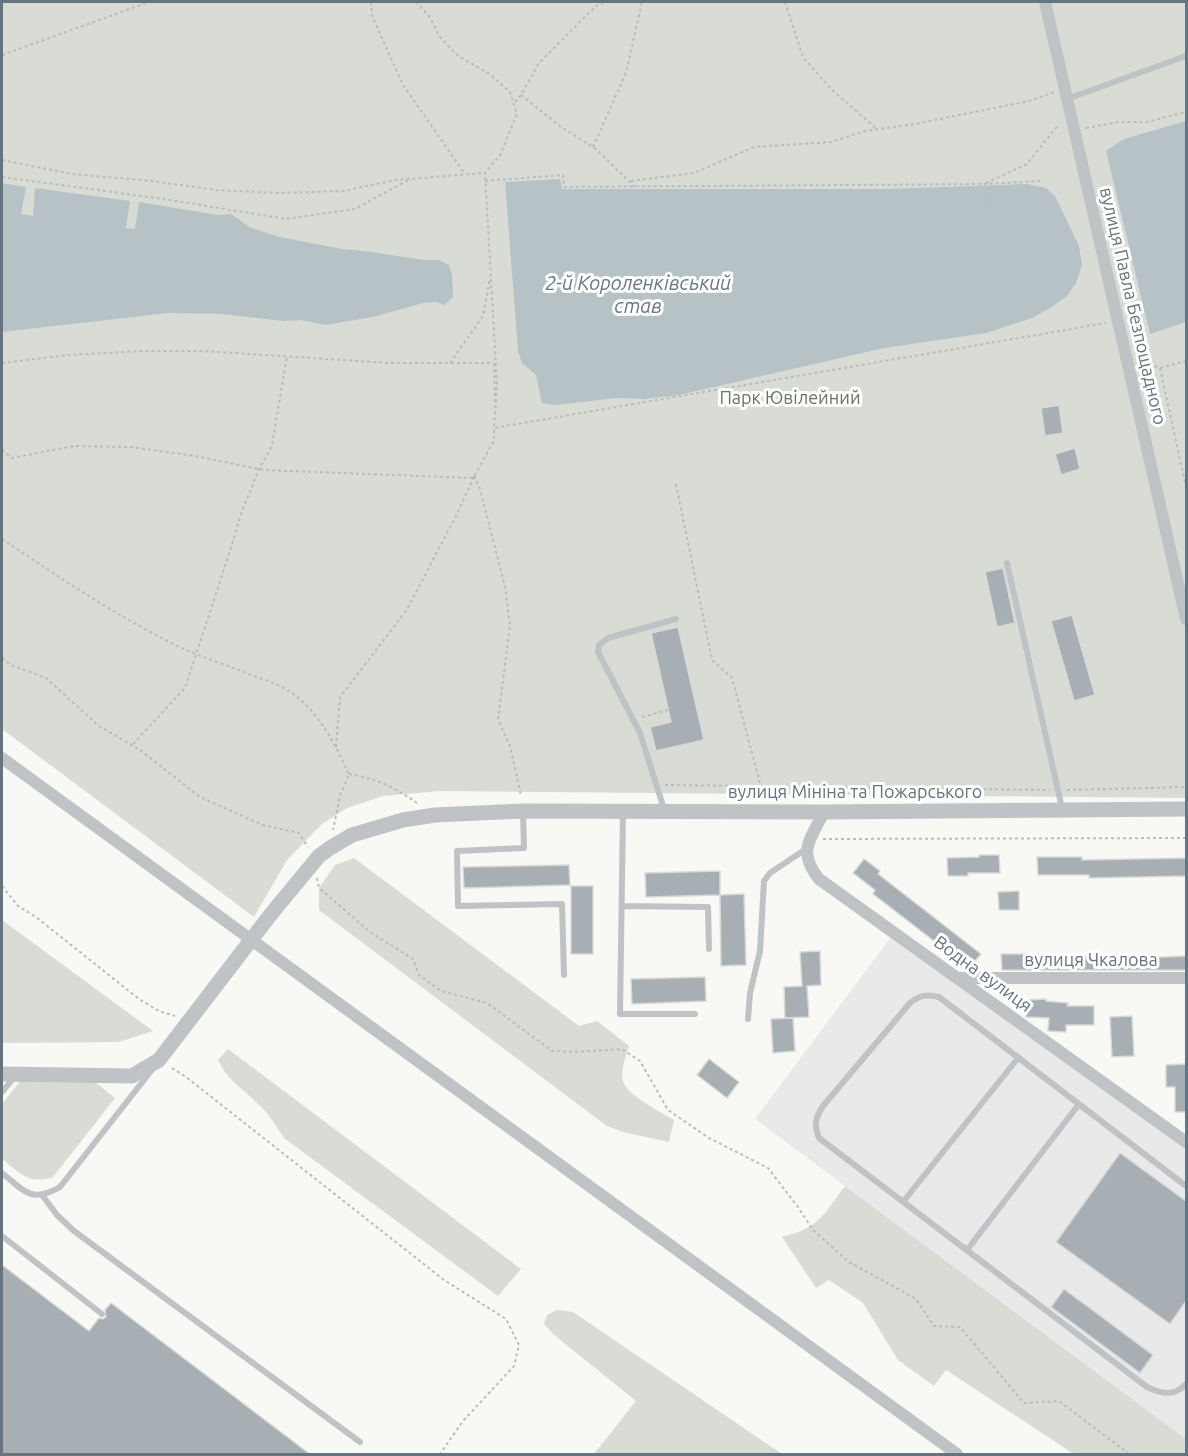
<!DOCTYPE html>
<meta charset="utf-8">
<style>
body{margin:0}
#map{position:relative;width:1188px;height:1456px;overflow:hidden;background:#f8f8f5;font-family:Ubuntu,sans-serif}
canvas{display:block}
.frame{position:absolute;inset:0;border:3px solid #65747e;pointer-events:none}
</style>
<div id="map">
<canvas width="1188" height="1456"></canvas>
<div class="frame"></div>
</div>
<script>
const ctx = document.querySelector('canvas').getContext('2d');
ctx.lineJoin = 'round';
function paint(path, color) { ctx.fillStyle = color; ctx.fill(path, 'evenodd'); }
function trace(path, color, width, dash) { ctx.strokeStyle = color; ctx.lineWidth = width; ctx.lineCap = dash ? 'butt' : 'round'; ctx.setLineDash(dash || []); ctx.stroke(path); }
function drawText(font, color, halo, rows, align = 'center') {
  ctx.font = font + ' Ubuntu,sans-serif'; ctx.lineWidth = 6; ctx.setLineDash([]); ctx.textBaseline = 'middle'; ctx.strokeStyle = halo; ctx.fillStyle = color; for (const [text, x, y, turn = 0] of rows) {
    ctx.save(); ctx.translate(x, y); ctx.rotate((+turn || 0) * Math.PI / 180); ctx.textAlign = isNaN(turn) ? turn : align; if (halo) ctx.strokeText(text, 0, 0); ctx.fillText(text, 0, 0); ctx.restore();
  }
}
const built = new Path2D(`
 M894,933L1186,1149V1439L755,1119Z`);
const green = new Path2D(`
 M2,2H1186V798L440,791L383,796L347,808L322,824L287,860L254,917L2,729Z
 M354,858L579,1026L597,1021L629,1046C626,1057 619,1072 624,1084C630,1096 662,1113 674,1120L669,1142L623,1132L607,1126L319,910V888L335,865Z
 M2,920L153,1031L119,1042L2,1043Z
 M228,1049L521,1269L498,1296L284,1138C276,1126 268,1112 257,1103C243,1089 226,1079 218,1060Z
 M91,1079L115,1098L53,1177C28,1185 20,1173 2,1159V1104L21,1080Z
 M845,1186L1186,1439V1454H1074L946,1370L934,1386L898,1360L863,1303L829,1280L816,1288L782,1237C821,1227 822,1216 845,1186Z
 M557,1310L573,1312L782,1454H594L636,1401L553,1334L544,1324L547,1315Z`);
const water = new Path2D(`
 M1186,121V322L1150,334L1106,151L1124,139Z
 M560,179L562,189H887L1027,184L1046,188L1055,196L1079,246L1082,265L1076,283L1067,296L1050,308L1032,318L986,333L884,348L679,395L645,399L616,398L556,405L542,403L536,375L522,363L518,351L505,182Z
 M2,183L26,187L21,214L33,216L35,188L130,201L126,228L135,229L139,202L218,215L231,214L251,228L280,237L342,249L364,251L424,260H439L449,265L452,275L453,297L444,305L436,302L423,303L373,317L325,325L301,320L283,321L222,314L168,313L2,332Z`);
const building = new Path2D(`
 M1059,405L1063,433L1045,436L1041,408Z
 M1075,448L1080,469L1061,475L1055,454Z
 M1003,568L1015,623L997,627L985,572Z
 M1072,615L1095,695L1074,701L1051,621Z
 M678,627L704,740L656,751L650,727L671,722L651,633Z
 M979,855H999L1000,873H968V876H948L947,858L979,857Z
 M1037,857H1082V860L1186,858V876L1089,878V875H1038Z
 M864,859L880,871L878,874L981,954L969,968L873,894L875,890L853,873Z
 M569,865L570,885L464,888L463,867Z
 M720,871V895L646,897L645,873Z
 M571,886H593V954H571Z
 M1019,891V910H999L998,892Z
 M744,894L746,965L721,966L720,895Z
 M820,951L821,985L807,986L809,1017L785,1018L784,987L802,986L800,952Z
 M1001,954H1055V956L1140,955V958L1186,956V970H1002Z
 M705,977L706,1001L632,1004L631,979Z
 M1046,999V1001L1068,1003L1067,1006H1094V1025H1066V1032L1048,1031L1049,1018L1026,1017V1000Z
 M1132,1016L1134,1056L1112,1057L1110,1017Z
 M793,1018L795,1051L773,1053L771,1019Z
 M709,1059L739,1082L727,1098L697,1075Z
 M1186,1064V1112H1175V1087H1166V1065Z
 M1120,1153L1186,1201V1301L1170,1324L1056,1242Z
 M2,1265L89,1331L99,1318L103,1319L106,1317L105,1310L111,1303L311,1455H2Z
 M1064,1289L1153,1355L1140,1373L1051,1307Z`);
const path = new Path2D(`
 M371,2L372,16L403,85L465,174
 M416,2L429,16L440,37L457,55L491,75L510,92L517,114L500,155L485,173L497,385L494,428L1106,323
 M785,2L803,57L831,89L877,129
 M2,55L149,2
 M521,95L561,127L596,149L635,187
 M515,102L521,95L539,63L596,6L606,2
 M1086,128L1118,122H1146L1186,112
 M593,147L626,73L642,2
 M2,160L72,174L152,181L216,190L278,193L344,191L395,180L484,173
 M2,177L164,199L286,219L355,209L408,180
 M485,181L563,175L564,187L986,184L1040,181
 M631,181L694,173L754,147L831,142L865,131L915,124L1029,101L1054,92
 M986,183L1027,164L1059,124
 M1027,184L1028,195
 M987,187L990,208
 M1138,359L1160,368L1186,361
 M2,363L68,355L141,351H203L389,363H493
 M450,363L483,316L490,278
 M494,363L495,403
 M1160,368L1186,487
 M2,450L12,458L74,446L131,447L195,456L264,470L473,478L494,441V427
 M474,476L480,489L505,587L510,625L498,720L510,746L521,796
 M676,484L711,655L713,661L732,678L761,787
 M2,539C57,576 114,614 173,644C199,657 228,665 254,676C268,681 284,686 296,696C321,716 336,746 349,774L340,796L333,830
 M2,658L11,665L46,678L99,726L140,750L200,797L263,825L299,833L308,847
 M642,717L668,710
 M133,744L185,688L230,551L241,514L259,469L272,446L287,356
 M336,747L340,697L406,611L456,516L474,477
 M349,774C380,780 392,786 417,803
 M665,785L1050,790
 M1067,790L1186,787
 M823,839L1186,838
 M317,878L319,888L370,932L413,959L419,975L441,991L487,1003L552,1051L575,1052L622,1049L640,1061L668,1110L709,1138L768,1168L798,1207L813,1230L849,1262L916,1299L934,1326L960,1327L1024,1403L1059,1401L1129,1454
 M2,886L18,906L36,917L139,999L159,1011L175,1016
 M172,1068L186,1077L444,1280L506,1319L519,1345L514,1366L463,1421L440,1454`);
const service = new Path2D(`
 M1067,99L1186,56
 M1007,563L1062,808
 M664,809L640,733L598,652L599,645L608,638L676,619
 M523,812L524,848L457,851L458,906L562,904L564,975
 M623,812L620,1014H695
 M622,906L708,907L709,949
 M748,1019L750,993L760,951L764,881L770,873L806,849
 M2,1092L16,1075
 M2,1173C23,1190 31,1204 60,1187L151,1071
 M1186,1186L939,997C927,994 920,995 910,1003L823,1106C815,1118 814,1125 819,1138L1147,1387C1161,1394 1175,1397 1186,1384
 M42,1195L57,1215L74,1231L360,1442
 M903,1202L1018,1058
 M2,1236L102,1314
 M967,1250L1079,1104`);
const minor = new Path2D(`
 M1045,2L1186,619
 M2,758L957,1454
 M824,812C810,840 797,851 819,879L1186,1142
 M959,978H1186`);
const tertiary = new Path2D(`
 M2,1074L132,1076L159,1060L271,914L319,856L330,848L352,835L403,820L435,815L523,811L824,812L1186,809`);
const streetNames = [
 ["вулиця Павла Безпощадного",1133,306,77],
 ["вулиця Мініна та Пожарського",855,792],
 ["вулиця Чкалова",1091,960],
 ["Водна вулиця",983,974,36]
];
const parkNames = [
 ["Парк Ювілейний",790,398]
];
const waterNames = [
 ["2-й Короленківський",638,283],
 ["став",638,306]
];
paint(built, '#e8e9e8');
paint(green, '#d8dcd5');
paint(water, '#b6c2c5');
paint(building, '#a7aeb4');
trace(building, '#d9d9d8', 1.5);
trace(path, '#b9bcbe', 2, [3, 3]);
trace(service, '#bfc3c6', 6);
trace(minor, '#bfc3c6', 12);
trace(tertiary, '#bfc3c6', 15);
drawText('18px', '#65747e', '#fff', streetNames);
drawText('18px', '#677663', '#fff', parkNames);
drawText('italic 20px', '#65797f', '#fff', waterNames);
</script>
